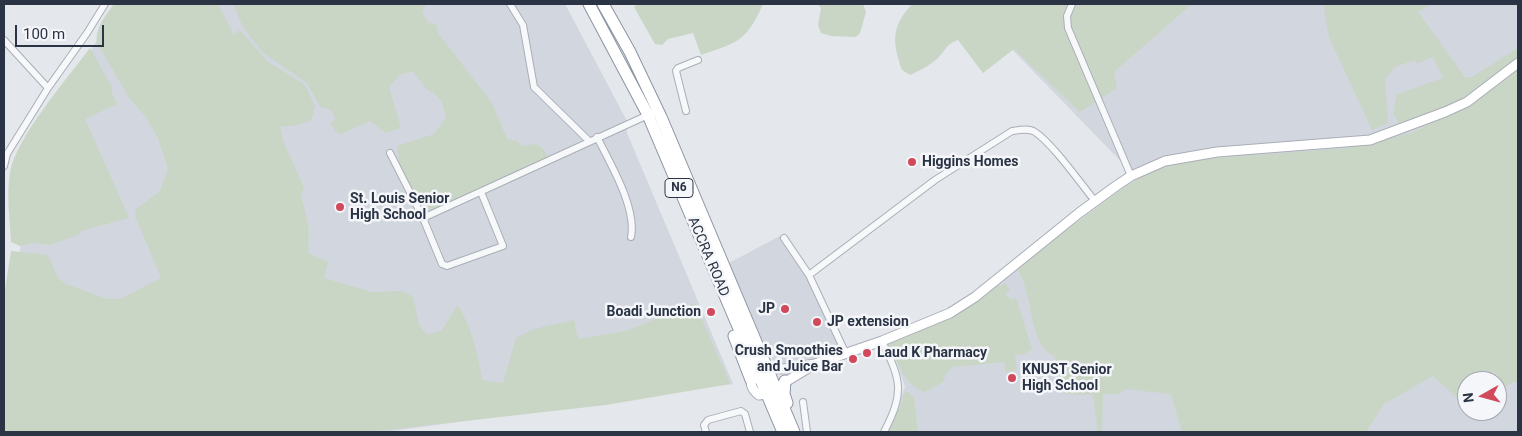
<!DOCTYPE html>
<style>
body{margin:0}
#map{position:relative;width:1522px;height:436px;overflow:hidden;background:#e4e7ec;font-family:Roboto,sans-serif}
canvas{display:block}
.frame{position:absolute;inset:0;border:5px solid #2b3445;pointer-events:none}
.north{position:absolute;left:1457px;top:371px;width:50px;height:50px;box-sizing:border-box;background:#f4f6f9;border:1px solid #a4a8b1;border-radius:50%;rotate:263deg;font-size:14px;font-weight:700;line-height:20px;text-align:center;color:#2b3445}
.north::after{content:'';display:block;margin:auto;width:18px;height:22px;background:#d1495b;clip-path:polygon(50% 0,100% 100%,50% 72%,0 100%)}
.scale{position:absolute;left:15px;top:25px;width:89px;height:22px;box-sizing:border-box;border:2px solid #2b3445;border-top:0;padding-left:6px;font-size:15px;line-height:18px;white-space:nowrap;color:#2b3445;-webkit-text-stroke:4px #f4f6f9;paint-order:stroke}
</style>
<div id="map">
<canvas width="1522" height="436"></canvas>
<div class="frame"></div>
<div class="north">N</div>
<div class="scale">100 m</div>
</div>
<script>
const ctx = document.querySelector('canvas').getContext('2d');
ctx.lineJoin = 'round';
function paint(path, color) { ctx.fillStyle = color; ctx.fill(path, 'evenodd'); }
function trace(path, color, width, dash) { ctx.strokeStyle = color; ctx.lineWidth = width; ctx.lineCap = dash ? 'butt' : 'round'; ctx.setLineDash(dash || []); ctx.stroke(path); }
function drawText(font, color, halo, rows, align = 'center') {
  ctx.font = font + ' Roboto,sans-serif'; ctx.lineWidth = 5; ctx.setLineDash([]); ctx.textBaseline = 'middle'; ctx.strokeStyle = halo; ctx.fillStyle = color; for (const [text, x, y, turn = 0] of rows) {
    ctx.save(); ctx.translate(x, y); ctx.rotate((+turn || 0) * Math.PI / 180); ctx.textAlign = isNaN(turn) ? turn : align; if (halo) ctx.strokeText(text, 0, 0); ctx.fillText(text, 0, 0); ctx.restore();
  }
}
const built = new Path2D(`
 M128,4H565L627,121V133L733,384L385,432H4L5,334L20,250L23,163L102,32Z
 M968,4H1518V432H886L905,387L894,354L976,304L1023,262L1139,180ZM1467,381H1497V411H1467Z
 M780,236L805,272L836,337L839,351L803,363L784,364L773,360L767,351L729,263Z`);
const green = new Path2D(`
 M114,4H218L234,35L240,30L267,61L305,85L315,106L311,121L293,126H280L283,141L304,188L301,194L309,229L308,253L328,262L324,278L371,292L403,291L413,297L419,325L427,335L441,331L458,305C472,329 478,353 482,380L503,383L516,338L534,329L574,320L578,339L626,331L695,303L730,384L606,405L368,432H4V296L11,251L48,255L58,278L66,284L107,299H120L161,278L135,216L136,209L160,191L168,169L158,138L146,117L130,99L97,43C95,28 105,16 114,4Z
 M233,4H427L422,11L428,23L436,24L438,33L492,103L507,139L517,141L522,146L536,144L544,150L548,157L433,210L422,207L400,168L397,146L434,134L446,118L442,102L434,93L427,90L413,71L400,75L389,87L401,128L386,133L370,121L341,134L335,131L330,122L335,120C333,110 330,108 320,107L307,83L262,52L243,27Z
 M638,4H763C746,42 738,42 701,55L693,33L668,39L662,45L655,44L634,7Z
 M817,4H863L866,12L860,33L856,37L831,36L821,33L818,25L821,8Z
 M912,4H1192L1114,72L1117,88L1080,112L1014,49L983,73L958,40C945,45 947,49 938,58C929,66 921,70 910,75L902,70C892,42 891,27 912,4Z
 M1323,4H1432L1418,12L1465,77H1472L1518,48V58L1490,81L1457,103L1400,126L1393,113L1397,94L1443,78L1433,57L1417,64L1415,60L1395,67L1385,79L1388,123L1372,130L1329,37Z
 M90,48L112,87V93L117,104L85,119L129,218L81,231L78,235L50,245L35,243L20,246L11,242C10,220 6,195 10,173C16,137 67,79 90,48Z
 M1518,68V382H1513L1497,391V381H1467V407L1433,376L1384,404L1366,432H1182L1171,394L1125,389L1120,394H1103L1102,432H1098L1093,395L1066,394L1059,387L1055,357C1051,354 1046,351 1043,347C1028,323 1032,290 1016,267L1127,185L1152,171L1191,160L1347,148L1411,133L1468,105Z
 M998,283L1000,287L1005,283L1010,290L1005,293L1011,300L1016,298L1032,349L1023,355L1015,354L1017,370L1006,372L1004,362L953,367L946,374L943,382L925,392C907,386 899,369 893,352L887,349L886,343C930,329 961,312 998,283Z
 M909,392L914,398L918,432H887L902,403L904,393Z`);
const street = new Path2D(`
 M510,4L523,25L534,87L589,141
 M1072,4L1067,16L1068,28L1131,176
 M4,40L48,88
 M686,111L676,71L678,68L698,60
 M597,137C610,163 637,208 631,237
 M390,153L423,218L442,264L447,266L503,246L481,192
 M4,166L7,154L48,88L87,33L105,4
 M423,218L648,115
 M784,238L809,275L846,354
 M809,275L935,180L1012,131C1019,130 1029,128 1035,132C1053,144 1081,184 1095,201
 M882,341C901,381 905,391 884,432
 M803,402L807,432
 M706,432L704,425L708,420L741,411L745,414L750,432`);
const secondary = new Path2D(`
 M763,368L784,369L815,364L882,341L950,313L975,297L1079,213L1116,186L1131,176L1165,161L1217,152L1370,140L1445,112L1467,102L1518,63
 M753,375C749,383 752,390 759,395L772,393
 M782,384L815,364`);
const highway = new Path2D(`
 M589,4L648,115L783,432
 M603,4L630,52L661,117L794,432
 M734,336L751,380
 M785,381L784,394L787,403`);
const markers = [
 [912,162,5,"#d1495b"],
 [340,207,5,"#d1495b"],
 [785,309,5,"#d1495b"],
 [711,312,5,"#d1495b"],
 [817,322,5,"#d1495b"],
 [867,353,5,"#d1495b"],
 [853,359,5,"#d1495b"],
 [1012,378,5,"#d1495b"]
];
const shields = [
 [679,188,28]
];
const shieldNames = [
 ["N6",679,188]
];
const poiNames = [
 ["Higgins Homes",922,162],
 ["St. Louis Senior",350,199],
 ["High School",350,215],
 ["JP",775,309,"right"],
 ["Boadi Junction",701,312,"right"],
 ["JP extension",827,322],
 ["Crush Smoothies",843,351,"right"],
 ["and Juice Bar",843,367,"right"],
 ["Laud K Pharmacy",877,353],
 ["KNUST Senior",1022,370],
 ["High School",1022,386]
];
const streetNames = [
 ["ACCRA ROAD",708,257,67]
];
paint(built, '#d2d6de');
paint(green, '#c9d6c5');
trace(street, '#a9aeb7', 8);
trace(secondary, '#a9aeb7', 11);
trace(highway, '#8b94a3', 13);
trace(street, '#f7f8fa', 6);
trace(secondary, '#fff', 9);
trace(highway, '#fff', 11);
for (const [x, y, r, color] of markers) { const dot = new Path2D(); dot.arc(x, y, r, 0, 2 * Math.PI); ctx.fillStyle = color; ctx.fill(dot); trace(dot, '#f4f6f9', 2); }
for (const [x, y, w] of shields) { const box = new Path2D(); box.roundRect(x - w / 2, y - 9.5, w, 19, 4); ctx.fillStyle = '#f4f6f9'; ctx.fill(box); trace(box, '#2b3445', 1); }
drawText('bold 12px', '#2b3445', null, shieldNames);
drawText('bold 14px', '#2b3445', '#f4f6f9', poiNames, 'left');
drawText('14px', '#2b3445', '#f4f6f9', streetNames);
</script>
